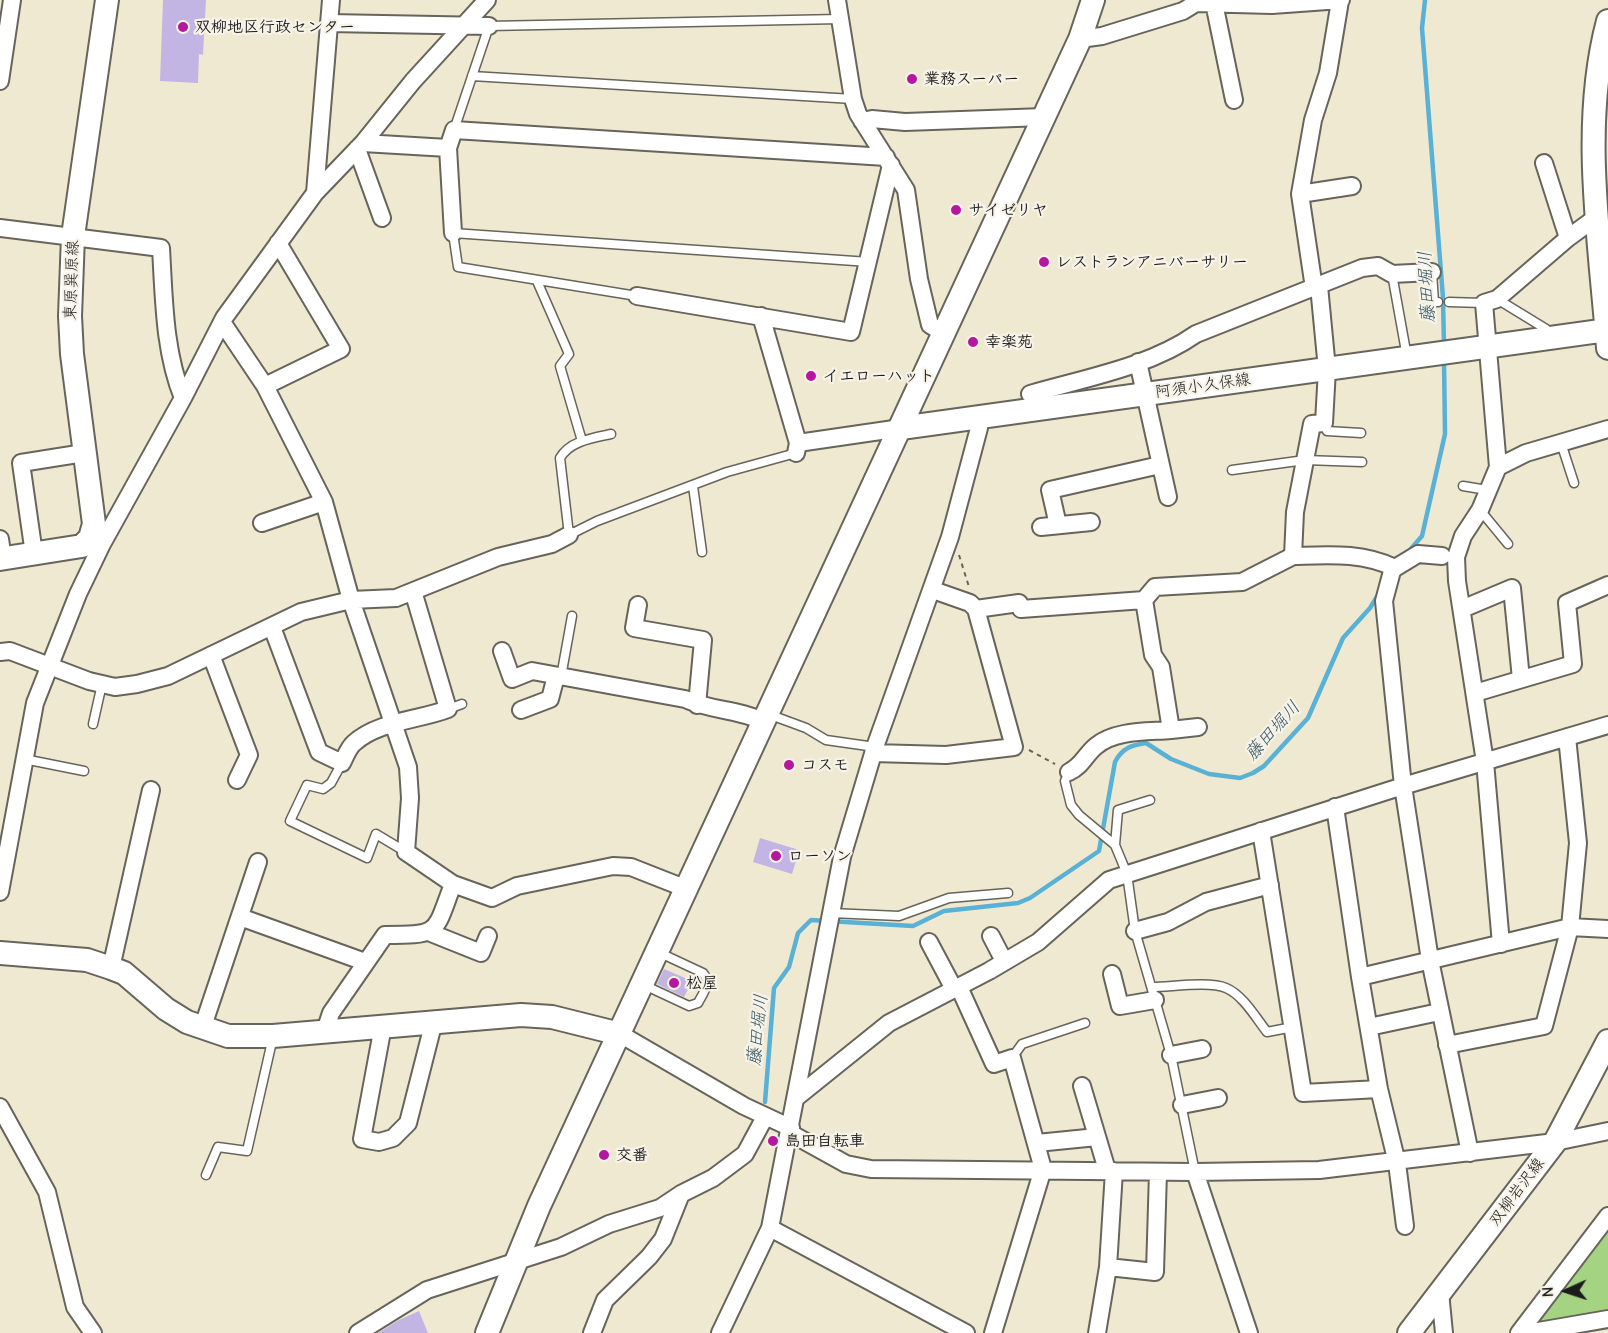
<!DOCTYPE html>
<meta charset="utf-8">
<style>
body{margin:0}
#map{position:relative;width:1608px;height:1333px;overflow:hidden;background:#f0e9d1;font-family:"Comic Neue",sans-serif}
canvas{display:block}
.north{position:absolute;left:1536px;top:1261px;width:60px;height:60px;-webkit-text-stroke:4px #f7f3e8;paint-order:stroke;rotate:267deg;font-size:16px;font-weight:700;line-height:24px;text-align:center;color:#1c1c1c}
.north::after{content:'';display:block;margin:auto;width:21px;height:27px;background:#1c1c1c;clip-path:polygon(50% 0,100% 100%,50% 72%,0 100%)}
</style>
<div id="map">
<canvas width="1608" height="1333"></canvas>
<div class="north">N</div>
</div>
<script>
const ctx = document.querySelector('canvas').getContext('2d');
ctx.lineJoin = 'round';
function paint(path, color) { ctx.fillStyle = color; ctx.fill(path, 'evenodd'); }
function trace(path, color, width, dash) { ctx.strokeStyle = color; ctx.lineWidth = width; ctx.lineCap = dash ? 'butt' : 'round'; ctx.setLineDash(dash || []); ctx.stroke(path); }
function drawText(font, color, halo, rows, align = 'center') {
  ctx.font = font + ' "Comic Neue","Klee One",sans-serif'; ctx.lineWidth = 4.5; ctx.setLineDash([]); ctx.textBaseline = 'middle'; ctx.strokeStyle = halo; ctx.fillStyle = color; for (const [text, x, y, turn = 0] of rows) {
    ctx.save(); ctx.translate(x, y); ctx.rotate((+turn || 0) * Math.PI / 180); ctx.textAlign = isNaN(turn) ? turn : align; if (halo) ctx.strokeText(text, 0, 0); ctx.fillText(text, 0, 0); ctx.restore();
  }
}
const green = new Path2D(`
 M1608,1216V1319L1527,1333Z`);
const stream = new Path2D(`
 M1425,0L1422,28L1443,298L1444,346
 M1409,551L1422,536L1445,434L1444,360
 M765,1102L774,988L789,967L798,933L811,920L913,926L944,911L1018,903L1030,898L1099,851L1115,762C1122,748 1132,745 1146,743L1171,759L1209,774L1240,778L1253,773L1264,766L1308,718L1343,638L1370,608L1378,595`);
const building = new Path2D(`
 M163,0H206L203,55L199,54L198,83L160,81Z
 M760,838L799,850L792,874L753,862Z
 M664,969L692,981L684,997L657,984Z
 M419,1311L428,1333H378L399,1320Z`);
const path = new Path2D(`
 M959,555L969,587
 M1029,750L1055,764`);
const lane = new Path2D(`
 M472,76L853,99
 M454,130L489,26L840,19
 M1432,272L1434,302H1438
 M1392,274L1407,357
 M537,281L569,354L560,366L582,441
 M637,296L458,267L453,233L869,262
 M1497,299L1546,329
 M1449,302L1484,303
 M1324,423L1327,431L1361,433
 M611,434C592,438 570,441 560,458L569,535L597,521L727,472L796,453
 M1561,443L1574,483
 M1232,470L1305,460L1362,462
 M693,486L702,552
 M1463,486L1487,490
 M1480,510L1508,544
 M561,677L572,616
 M448,709L462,704
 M768,714L806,728L826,740L875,747
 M93,724L102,684
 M24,759L84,771
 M342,763L331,783L323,789L307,785L290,821L367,858L376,834L406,852
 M1069,772L1065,781L1071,805L1079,815L1115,845L1127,874L1135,931L1171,1055L1195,1172
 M1115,845L1118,810L1150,800
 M831,913L899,916L949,898L1008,893
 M644,985L689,1006L698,1003C703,993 712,983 703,973L658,952
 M1152,987C1171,987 1209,981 1226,988C1243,995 1256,1018 1267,1032L1293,1027
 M1012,1058L1022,1044L1085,1023
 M206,1175L218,1147L247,1151L273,1037`);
const street = new Path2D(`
 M837,0L853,99L858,114L906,190L919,279L930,325L945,334
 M1214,3L1234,100
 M329,23L489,26
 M1080,39L1102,36L1183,11L1196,3L1272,5L1341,0
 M0,81L12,0
 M862,121L872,119L905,122L1044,117
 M363,143L448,148
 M357,149L382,218
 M1544,163L1568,238
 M315,193L331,0
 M1300,194L1352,186
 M0,228L161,248C164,299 164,351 183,398
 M453,233L448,148L454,130L886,157
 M1314,288L1300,194L1313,120L1328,73L1340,1
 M637,296L851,332L891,165
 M761,316L798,443L796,453
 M222,322L265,386L324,502L351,600L408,767L410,798L406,852L453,884
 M1138,362L1168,497
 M265,386L341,349L278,243
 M1030,394C1085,378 1149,367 1196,334L1362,268L1378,266L1392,274L1432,272
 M798,443L901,428
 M1498,467L1526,453L1608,429
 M262,523L324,502
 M1058,525L1050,490L1160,465
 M1041,527L1091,522
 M0,539L3,559
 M34,554L21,463L84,453
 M1293,556C1329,555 1362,552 1395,568L1418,554L1442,556
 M1395,568L1392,571L1384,601L1403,786L1430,960L1470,1153
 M638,605L634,628L703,640L697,705
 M976,609L1019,603L1021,609L1144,600
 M1462,609L1512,588L1521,679
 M272,627L319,752L342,763C345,757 349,747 354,743C378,721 420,720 448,709L413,591
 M502,651L512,679L532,671L685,699C711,711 739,709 765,722
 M0,652L10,651L89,681L115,687L137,684L168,676L301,612L351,600L396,598L498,557L552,544L569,535
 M211,655L249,755L237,780
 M1475,693L1573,664L1567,603L1608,585
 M521,710L550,699L556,676
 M1171,730L1198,727
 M873,753L946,755L1014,747L976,609L970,603L933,590
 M1069,772C1082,766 1085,755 1096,746C1115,730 1147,732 1171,730L1161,667L1153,655L1144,600L1155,587L1242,582L1293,556L1295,512L1312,424L1324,423L1327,369L1319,286
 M1335,807L1360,977L1379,1089L1397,1163L1405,1226
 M1261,831L1303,1093L1379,1089
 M0,892L35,703L78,594L102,544L183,398L224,318L315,193L363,143L413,81L487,0
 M240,917L365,962
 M1135,931L1168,922L1206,902L1270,885
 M431,933L481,953L488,936
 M991,936L1004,961
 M929,942L954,989
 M1501,944L1485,762L1457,581L1456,557L1463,536L1480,510L1498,467L1484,303L1497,299L1568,238L1598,216
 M111,968L151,790
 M1112,974L1120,1006L1155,1000
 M1360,977L1570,927L1608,929
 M959,987L994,1064L1012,1058L1043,1169L993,1333
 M383,1026L362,1139L379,1142L393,1138L408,1123L434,1021
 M1369,1027L1439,1012
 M202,1029L258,862
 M325,1031L331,1013L385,935C441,935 434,934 453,884L492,898L517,886L613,866L631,867L687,889
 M620,1034L744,1106L791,1128
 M1447,1045L1544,1026L1570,927L1578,843L1567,737
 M1171,1055L1202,1049
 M1082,1086L1107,1170
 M797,1097L889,1023L989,971L1038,942L1109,880L1403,786L1608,725
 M1182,1105L1218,1098
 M0,1107L47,1192L75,1307L93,1333
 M790,1133L846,1164L871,1169L1195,1172L1319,1170L1555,1142L1608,1131
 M1037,1143L1097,1137
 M1195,1172L1249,1333
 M770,1228L966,1333
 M1108,1267L1155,1272L1158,1172
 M1440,1292L1444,1333
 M358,1333L427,1290L561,1247L609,1224L660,1208L681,1194
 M592,1333L605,1300L649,1257L663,1239L681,1194L713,1178L745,1154L765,1117
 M720,1333L770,1228L842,857L875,747L950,537L979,428
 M1097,1333L1108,1267L1114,1171
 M1519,1333L1608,1216
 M1527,1333L1608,1319`);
const secondary = new Path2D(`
 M1608,21C1580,126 1600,241 1608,348
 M901,428L1608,330
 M0,559L82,546L90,538L94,524L72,354L70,316L73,236L107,0
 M0,953L87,960L111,968L124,973L166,1009L187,1022L228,1036H273L521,1015L552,1017L620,1034
 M487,1333L539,1206L1080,39L1093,0
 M1409,1333L1555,1142L1608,1041`);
const markers = [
 [183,27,6,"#b5179e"],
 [912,79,6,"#b5179e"],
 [956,210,6,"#b5179e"],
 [1044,262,6,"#b5179e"],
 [973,342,6,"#b5179e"],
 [811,376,6,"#b5179e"],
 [789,765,6,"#b5179e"],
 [776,856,6,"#b5179e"],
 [674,983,6,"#b5179e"],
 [773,1141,6,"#b5179e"],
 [604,1155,6,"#b5179e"]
];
const poiNames = [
 ["双柳地区行政センター",195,27],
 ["業務スーパー",924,79],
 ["サイゼリヤ",968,210],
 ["レストランアニバーサリー",1056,262],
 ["幸楽苑",985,342],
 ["イエローハット",823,376],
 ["コスモ",801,765],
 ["ローソン",788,856],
 ["松屋",686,983],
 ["島田自転車",785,1141],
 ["交番",616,1155]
];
const streetNames = [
 ["東原巽原線",72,280,-88],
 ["阿須小久保線",1203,386,-8],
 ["双柳岩沢線",1517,1192,-53]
];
const waterNames = [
 ["藤田堀川",1427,287,-93],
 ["藤田堀川",1273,731,-48],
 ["藤田堀川",758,1030,-84]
];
paint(green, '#a4d381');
trace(stream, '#59b1d6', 4.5);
paint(building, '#c2b5e3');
trace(lane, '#66645b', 11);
trace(street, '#66645b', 20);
trace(secondary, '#66645b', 26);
trace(path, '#66645b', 2, [4.5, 4.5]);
trace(lane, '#fff', 8);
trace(street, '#fff', 16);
trace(secondary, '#fff', 22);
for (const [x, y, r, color] of markers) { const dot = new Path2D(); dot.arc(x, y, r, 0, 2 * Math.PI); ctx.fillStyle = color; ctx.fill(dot); trace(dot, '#f7f3e8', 2); }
drawText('bold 16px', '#1c1c1c', '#f7f3e8', poiNames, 'left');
drawText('16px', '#1c1c1c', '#f7f3e8', streetNames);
drawText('italic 18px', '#345866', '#f7f3e8', waterNames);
</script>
